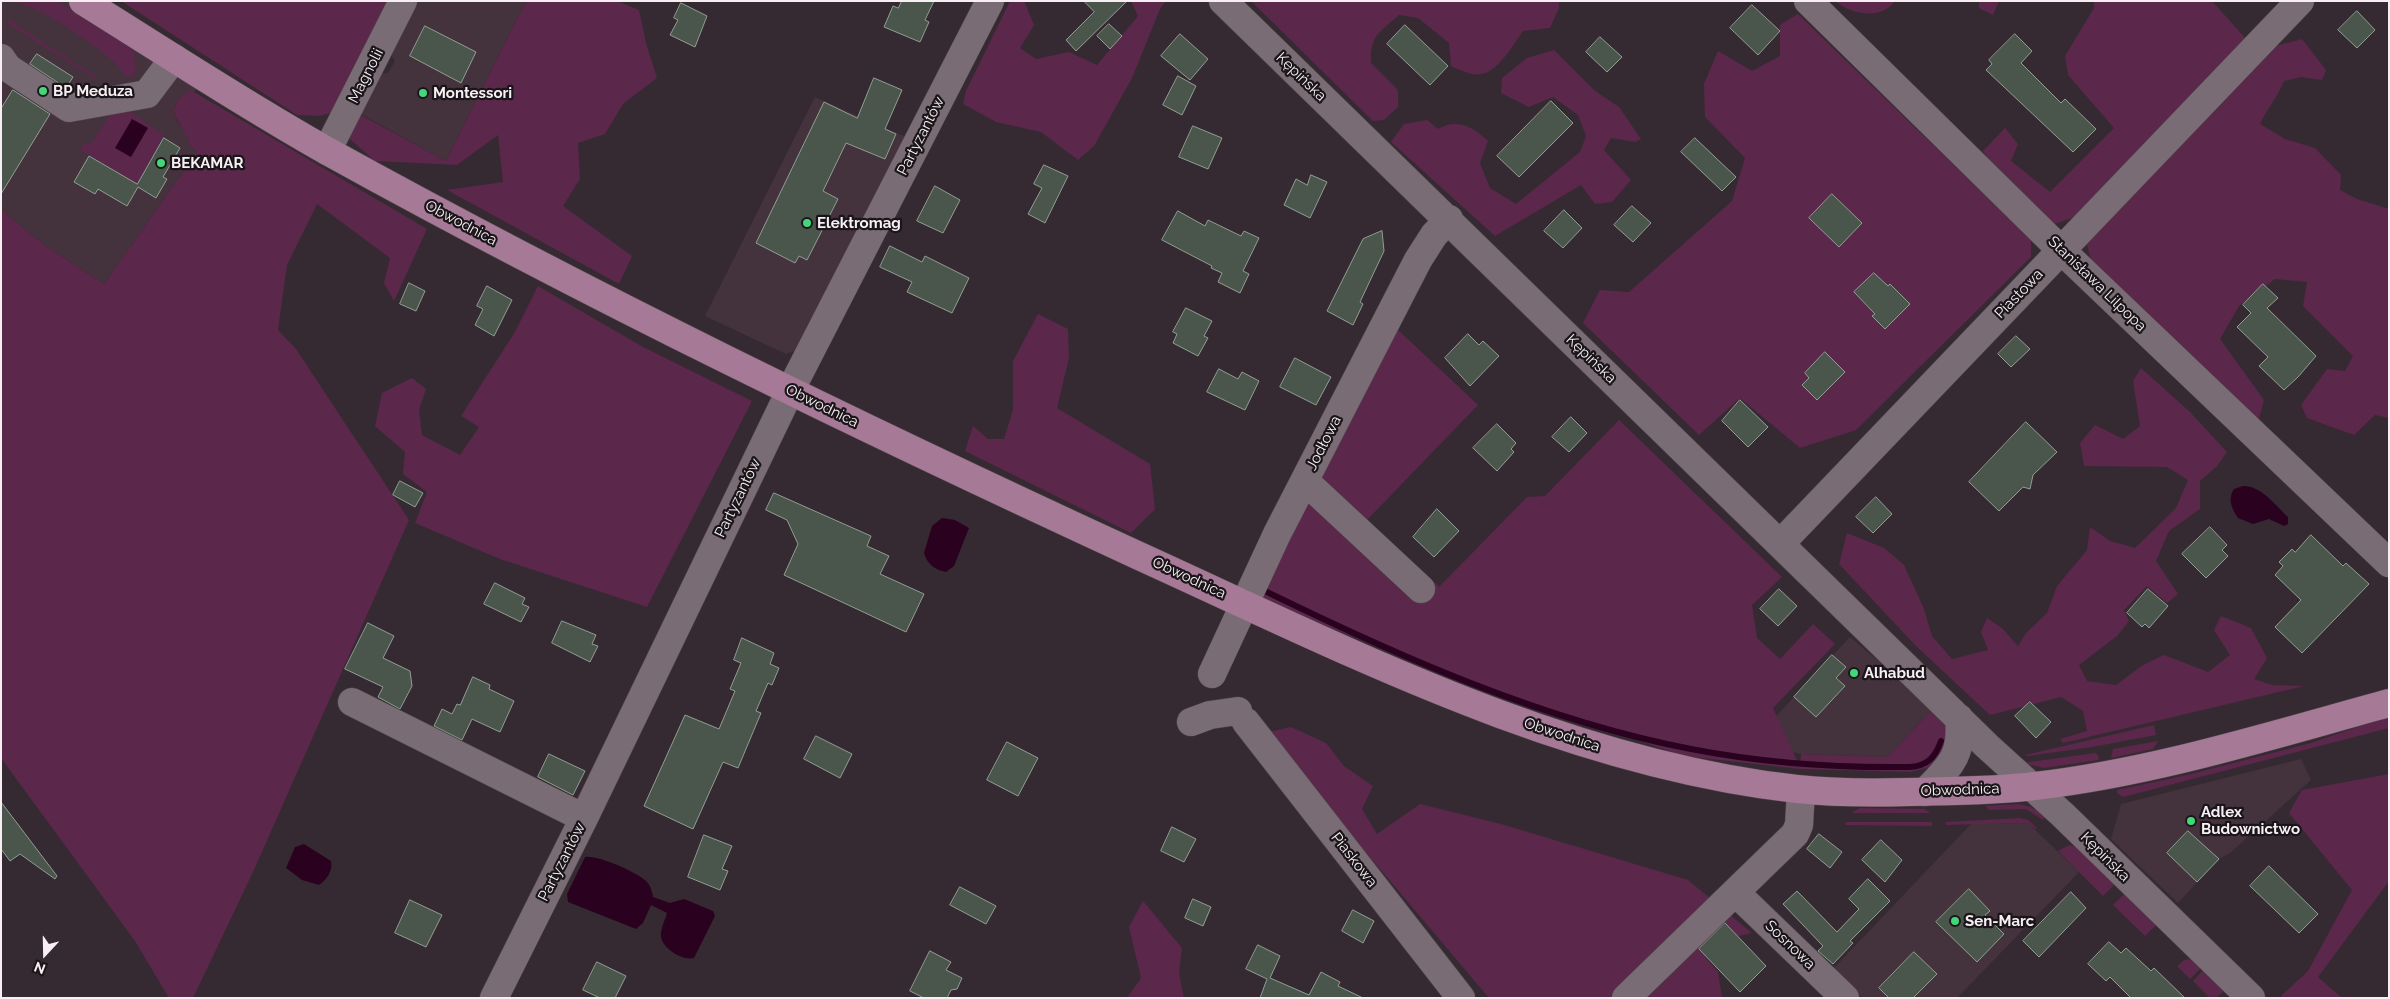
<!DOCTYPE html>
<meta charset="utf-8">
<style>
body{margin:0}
#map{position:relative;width:2390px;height:999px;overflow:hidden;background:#362a32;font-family:Raleway,sans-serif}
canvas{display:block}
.frame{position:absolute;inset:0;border:2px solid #f7eff3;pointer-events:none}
.north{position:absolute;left:20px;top:929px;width:50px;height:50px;-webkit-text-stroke:4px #1a1518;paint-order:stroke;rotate:201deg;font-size:14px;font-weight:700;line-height:20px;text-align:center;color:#f7eff3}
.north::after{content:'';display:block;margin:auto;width:18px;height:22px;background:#f7eff3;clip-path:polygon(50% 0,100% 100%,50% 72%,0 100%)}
</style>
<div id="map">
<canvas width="2390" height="999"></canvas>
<div class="frame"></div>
<div class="north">N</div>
</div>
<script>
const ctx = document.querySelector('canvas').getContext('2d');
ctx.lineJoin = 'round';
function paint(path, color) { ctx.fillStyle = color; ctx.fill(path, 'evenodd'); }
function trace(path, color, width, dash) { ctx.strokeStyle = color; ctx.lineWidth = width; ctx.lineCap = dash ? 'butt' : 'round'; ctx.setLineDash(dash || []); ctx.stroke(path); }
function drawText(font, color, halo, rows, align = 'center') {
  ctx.font = font + ' Raleway,sans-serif'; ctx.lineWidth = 4.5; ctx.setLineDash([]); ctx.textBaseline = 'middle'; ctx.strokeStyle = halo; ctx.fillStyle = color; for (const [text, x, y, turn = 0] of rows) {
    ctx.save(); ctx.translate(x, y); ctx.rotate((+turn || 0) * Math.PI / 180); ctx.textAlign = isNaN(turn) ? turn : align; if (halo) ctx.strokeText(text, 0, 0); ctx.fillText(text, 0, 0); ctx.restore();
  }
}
const built = new Path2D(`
 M1,1H83L198,87L194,92H186L177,101L173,111L177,121L187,134L190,146L197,152L104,284L46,246L1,210Z
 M413,1H526L446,161L357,112L376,74L388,73L395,61L388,51Z
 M815,97L906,137L797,350L786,354L705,316Z
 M1850,637L1934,708L1887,757L1801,754L1751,743Z
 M2301,759L2311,780L2230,853L2219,859L2178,903L2111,839L2121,804Z
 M2028,823L2079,872L1957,998H1863L1833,969L1971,824Z`);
const green = new Path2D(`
 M15,1H58L129,46C135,52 138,67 134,75L127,78C121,72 118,65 112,60C83,37 49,13 15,1Z
 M121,1H395L339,111L319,116L297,115Z
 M526,1H617L639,10L646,43L657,78L623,104L605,134L578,143L580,179L563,206L632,256L619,284L447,190L503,182L498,135L457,165L375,161L345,135L357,113L446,161Z
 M1010,1H1024L1034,25L1020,48L1036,59L1069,52L1097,65L1138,16L1131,1H1166L1160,9L1132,78L1094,146L1078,160L1041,132L996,122L963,104L966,91Z
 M1251,1H1559V8L1550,28L1523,31C1512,46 1495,79 1473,74C1466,73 1458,69 1451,66L1449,43L1418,18L1399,15C1379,33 1370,35 1371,63L1398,90V107L1384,120L1373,121Z
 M1835,1H1895C1882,20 1851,15 1835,1Z
 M1979,1H1999L1993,15L1979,8Z
 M2094,1H2212L2247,40L2082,215L2054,224L2000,176L1983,151L2005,128L2018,144L2011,161L2050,192L2114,128L2068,75L2065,56L2094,8Z
 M1798,14L2031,240V257L1856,430L1800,448L1740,398L1699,435L1583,323L1600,290L1629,292L1732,201L1745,158L1705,117L1704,84L1718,51L1752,71L1780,56V25Z
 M9,20L98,78L97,80L7,23Z
 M2302,39L2326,70L2322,80L2301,77L2284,81C2277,98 2268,107 2260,124L2285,139L2315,148L2341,175L2340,190L2357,199L2389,209V418L2375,415L2354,435L2307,418L2301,405L2327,369L2345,371L2353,356L2303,306L2307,282L2275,279L2239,306L2220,339L2264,400L2258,422L2092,264L2086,241L2268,48Z
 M1554,50L1594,90L1619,107L1641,139L1635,142L1611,138L1604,150L1631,180L1612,202L1595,204L1581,185L1495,236L1391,142L1404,124L1427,120L1438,129C1457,118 1473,127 1488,141L1480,163L1490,188L1516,204L1580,152L1586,136L1578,115L1553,97L1529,107L1501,93L1502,78L1527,58Z
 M186,92H194L427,229L394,301L384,283L390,258L317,204L287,265L278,330L296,349L409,520L253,872L193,998H169L135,941L1,758V210L46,246L104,284L197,152L190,146C187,132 178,124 173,111L177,101Z
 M123,107L164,135L137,184L80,150L84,143L90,145L113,110Z
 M538,286L643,347L752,401L647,607L500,559L415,523L427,492L403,474L405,452L375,426L382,393L412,378L426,389L419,410L422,435L460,455L479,427L461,416L515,332Z
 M1038,314L1068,329L1069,358L1057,408L1150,464L1155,509L1131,533L965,451L973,426L988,439H1004L1013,410V361Z
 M1396,328L1478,405L1367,520L1322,477Z
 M2141,368L2190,412L2227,452L2217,466L2200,481V509L2169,531L2156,561L2178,594L2167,603L2147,586L2124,610L2129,621L2117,636L2079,665L2087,681L2116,685L2143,665L2164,655L2208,672L2230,655L2214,630L2221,616L2251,628L2267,658L2254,679L2272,685L2304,686L2063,743L2060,739L2087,731L2083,711L2061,697L1990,715L1916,646L1839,564L1847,533L1884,548L1904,565L1924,609L1932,636L1952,659L1988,650L1981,632L1987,618L2002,628L2018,646L2026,633L2047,613L2057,586L2087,550L2090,527L2110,541L2135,548L2176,508L2188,480L2167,467L2084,466L2080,443L2095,425L2123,439L2140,426L2133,381Z
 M1619,420L1782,577L1752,605L1757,638L1780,659L1813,624L1835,644L1773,708L1800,767L1801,754L1887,757L1934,708L1942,714L1950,732L1946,733L1942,753L1931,767L1910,772L1800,769L1684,756L1474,685L1259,599L1312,491L1422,595L1435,582L1439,587L1527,497L1545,496Z
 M2389,716V728L2123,797L2117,793V790L2187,775L2311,743Z
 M2154,725L2156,735L2092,747L2028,756L2025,755Z
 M1291,727L1326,743L1344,766L1373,786L1362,809L1377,834L1420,804L1501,824L1688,880L1752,933L1730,938L1705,957L1718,972L1722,998H1489L1265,733Z
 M2158,741L2153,749L2111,758L2113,749Z
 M2095,753L2098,755L2099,760L2044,768L2023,763Z
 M2389,774V881L2318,977L2342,998H2284L2281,996L2308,971L2352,890L2289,813L2302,790Z
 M2018,804L2031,807L2046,816L2043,820L2026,809L1989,810L1986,806Z
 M1860,808L1925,809L1930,813H1851Z
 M2020,818L2028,820L2037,828L2035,829L2028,823L1946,825V822Z
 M1846,822H1932V826L1845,825Z
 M2069,845L2079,848L2117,882L2103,896L2058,851Z
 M2125,893L2157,924L2145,936L2113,905Z
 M1143,901L1182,948L1179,974L1184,998H1127L1141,978L1129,927Z
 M2191,959L2204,965L2190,979L2177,966L2184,960Z
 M2206,967L2224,990L2217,998H2210L2193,981Z`);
const water = new Path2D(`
 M132,119L148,128L131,157L115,148Z
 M2243,486C2262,486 2275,505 2288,517V524L2284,526L2269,519L2253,524L2238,518C2232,509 2227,499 2234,489Z
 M942,518L955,520L969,528L954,566L946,572C935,570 927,564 924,553L932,526Z
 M304,844L331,861C333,871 327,879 319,885L302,880L286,868L295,847Z
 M585,857C598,855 637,872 647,882C651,887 652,891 653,897L670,903L684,899L713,911L715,916L694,958C683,961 663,949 661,937C660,930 665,920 667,913L651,905L643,923L636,929L568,902L567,894Z`);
const stream = new Path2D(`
 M1267,592C1400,657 1545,721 1691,749C1763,763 1836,768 1909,767C1927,766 1935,758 1941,741`);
const building = new Path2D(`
 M902,1H934L925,20L929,22L920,42L884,27L893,6L898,8Z
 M1084,1H1127L1076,51L1066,40L1094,12Z
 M681,3L707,16L695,47L670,35L678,20L674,18Z
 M1752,5L1780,31L1758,55L1730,28Z
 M2357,11L2375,30L2357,48L2338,30Z
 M1109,24L1122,36L1110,49L1097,36Z
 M1405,25L1448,66L1430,85L1387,44Z
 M425,26L476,52L461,83L410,56Z
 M1180,34L1208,59L1190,80L1161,56Z
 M2015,34L2032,51L2021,63L2061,103L2065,99L2096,129L2073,152L1986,70L1992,64L1989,60Z
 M1600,37L1622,57L1607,72L1586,52Z
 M37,54L73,77L66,88L30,64Z
 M1178,76L1196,86L1182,115L1163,105Z
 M874,78L902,90L885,129L896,134L885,159L846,143L823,191L838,199L807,260L799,256L795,263L756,243L824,102L857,118Z
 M13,90L50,114L1,194V109Z
 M1551,101L1573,123L1519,177L1497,156Z
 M1193,126L1222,138L1208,169L1179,157Z
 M164,138L180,148L163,177L167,179L156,198L138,187L127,206L98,189L95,194L74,182L89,156L137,184Z
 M1695,138L1736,177L1722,191L1681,152Z
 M1044,165L1068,176L1045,223L1028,214L1042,188L1034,184Z
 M1311,175L1327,182L1310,218L1284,205L1296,179L1307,185Z
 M935,186L960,200L943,233L917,221Z
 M1832,194L1862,223L1839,247L1809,218Z
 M1632,206L1651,223L1633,242L1614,225Z
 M1564,210L1582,228L1563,248L1544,231Z
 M1178,211L1205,226L1208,220L1241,236L1244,231L1259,238L1243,271L1249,274L1240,293L1218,282L1222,273L1211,268L1212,266L1162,240Z
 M1382,231L1384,251L1360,302L1363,304L1353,325L1327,311L1363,239Z
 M890,246L922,262L925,256L969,278L952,313L907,292L912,282L880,267Z
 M1874,273L1888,286L1890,284L1910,304L1885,329L1872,316L1875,314L1854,292Z
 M409,283L425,291L416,311L400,304Z
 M2263,284L2278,298L2267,308L2316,356L2298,377L2284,390L2259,366L2268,357L2237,327L2251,313L2243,305Z
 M487,286L512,300L494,336L475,325L483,309L477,306Z
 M1186,308L1212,321L1204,336L1208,338L1198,356L1173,343L1177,334L1173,332Z
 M1468,334L1479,345L1483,341L1499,356L1470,386L1445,358Z
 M2016,336L2030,349L2011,367L1998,354Z
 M1825,352L1845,372L1817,400L1802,385L1809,378L1805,373Z
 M1295,358L1331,377L1316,405L1280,387Z
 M1219,369L1238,379L1242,372L1259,381L1245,410L1207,392Z
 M1740,400L1768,427L1748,447L1722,421Z
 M1571,417L1587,433L1569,452L1552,437Z
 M2026,422L2057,452L2033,475L2030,489L2023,487L1999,511L1969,482Z
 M1497,424L1516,443L1511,449L1514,452L1497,471L1473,448Z
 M400,481L423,493L415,507L393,495Z
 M774,493L871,536L867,546L889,556L880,574L924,594L906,632L784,575L798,544L787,520L766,510Z
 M1876,497L1892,514L1873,533L1856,517Z
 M1437,509L1459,531L1434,557L1413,537Z
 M2210,527L2227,545L2222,550L2228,556L2206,578L2182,554Z
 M2311,535L2343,566L2346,563L2369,584L2302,653L2275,627L2301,600L2275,575L2283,566L2279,562L2292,549L2295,552Z
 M495,583L525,598L522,604L529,607L521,622L484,604Z
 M1779,589L1797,606L1778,626L1760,609Z
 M2148,589L2168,606L2149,628L2145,624L2142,627L2127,613Z
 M562,621L596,635L592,644L598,646L590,662L552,643Z
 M368,623L394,636L383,658L410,671L412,686L400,709L378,697L383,687L345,669Z
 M742,638L774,653L770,664L779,668L772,685L768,683L756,711L761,713L738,768L723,762L693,829L644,806L685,715L719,729L735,691L730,689L741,663L734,660Z
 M1832,655L1846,667L1836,678L1845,686L1816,717L1794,697Z
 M473,677L490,685L489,689L514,701L500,732L472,719L462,740L434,726L442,709L452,714L457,704L460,705Z
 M2030,702L2051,722L2036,738L2015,716Z
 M816,736L852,754L840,778L804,759Z
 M1007,742L1038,758L1018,796L987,780Z
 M549,754L585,771L573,795L538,777Z
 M1,802L57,876L55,879L20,854L10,861L1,849Z
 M1172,827L1196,839L1184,862L1161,851Z
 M2188,831L2219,859L2197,882L2167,853Z
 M1819,834L1842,852L1830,868L1807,849Z
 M704,835L732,846L722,869L728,871L720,890L688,877Z
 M1881,840L1902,860L1885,882L1862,860Z
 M2269,866L2318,914L2299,933L2250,886Z
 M1868,879L1890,901L1850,941L1853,943L1833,964L1818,951L1823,946L1783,904L1797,891L1837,932L1859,909L1849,899Z
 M960,887L996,906L986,924L950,905Z
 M1969,889L1990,911L1985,915L2004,934L1977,962L1936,922Z
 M2071,892L2086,908L2039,957L2023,941Z
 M1193,899L1211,907L1203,926L1185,918Z
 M410,900L442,915L426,947L395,933Z
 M1353,910L1374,921L1363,943L1342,931Z
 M1725,923L1766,966L1740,992L1699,949Z
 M2109,942L2121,953L2126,948L2151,971L2154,968L2185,998H2131L2110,977L2106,981L2088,964Z
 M1258,945L1280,956L1270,978L1309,995L1321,972L1340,982L1338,986L1363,998H1260L1267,979L1246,969Z
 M930,951L951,962L946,970L962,978L957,989L951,990L947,998H924L910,991Z
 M1914,952L1937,974L1913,998H1889L1879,988Z
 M597,962L626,976L615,998H600L583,990Z`);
const minor = new Path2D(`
 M1223,1L1987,746L2063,815L2251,998
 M1808,1L2061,250L2389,563
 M1,58L8,68L69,108L147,94L174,58
 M327,151L403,1
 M1305,481L1421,589
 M1780,544L2300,1
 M1212,674L1277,534L1418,260L1434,235L1449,219
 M352,702L584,818
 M1191,722L1210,715L1238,711
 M1246,722L1461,998
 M1925,792C1950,766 1963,756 1959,718
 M1736,893L1845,998
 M494,998L584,818L790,391L990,1
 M1626,998L1795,834L1799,825L1801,790`);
const major = new Path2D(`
 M83,1C165,52 245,105 329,152C593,298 864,429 1137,555C1348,651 1564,763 1797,789C1834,793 1872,793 1909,792C1951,791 1994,791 2035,786C2155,772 2272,735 2389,703`);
const markers = [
 [43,91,5,"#43d77b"],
 [423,93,5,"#43d77b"],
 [161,163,5,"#43d77b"],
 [807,223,5,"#43d77b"],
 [1854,673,5,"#43d77b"],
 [2191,821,5,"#43d77b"],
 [1955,921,5,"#43d77b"]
];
const streetNames = [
 ["Magnolii",366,76,-63],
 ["Kępińska",1301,77,44],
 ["Partyzantów",921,136,-63],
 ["Obwodnica",461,223,28],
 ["Stanisława Lilpopa",2097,284,44],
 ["Piastowa",2019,294,-46],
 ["Kępińska",1591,359,44],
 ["Obwodnica",822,406,26],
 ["Jodłowa",1324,443,-63],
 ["Partyzantów",738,498,-64],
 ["Obwodnica",1189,578,25],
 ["Obwodnica",1562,735,18],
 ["Obwodnica",1960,790,-2],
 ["Kępińska",2105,857,45],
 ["Piaskowa",1354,860,52],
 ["Partyzantów",562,862,-63],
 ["Sosnowa",1790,945,44]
];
const poiNames = [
 ["BP Meduza",53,91],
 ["Montessori",433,93],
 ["BEKAMAR",171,163],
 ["Elektromag",817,223],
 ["Alhabud",1864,673],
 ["Adlex",2201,812],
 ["Budownictwo",2201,829],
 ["Sen-Marc",1965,921]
];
paint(built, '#44323d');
paint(green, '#5b274b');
paint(water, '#2a0220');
trace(stream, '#2a0220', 6);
paint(building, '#4a554c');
trace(building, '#919e94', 1);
trace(minor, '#51484d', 29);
trace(major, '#51484d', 29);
trace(minor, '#796c74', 28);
trace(major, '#a67996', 28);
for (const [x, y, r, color] of markers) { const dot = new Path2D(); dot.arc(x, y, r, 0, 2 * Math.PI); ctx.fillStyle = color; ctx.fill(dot); trace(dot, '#1a1518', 2); }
drawText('15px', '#f7eff3', '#1a1518', streetNames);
drawText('bold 15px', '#f7eff3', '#1a1518', poiNames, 'left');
</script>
